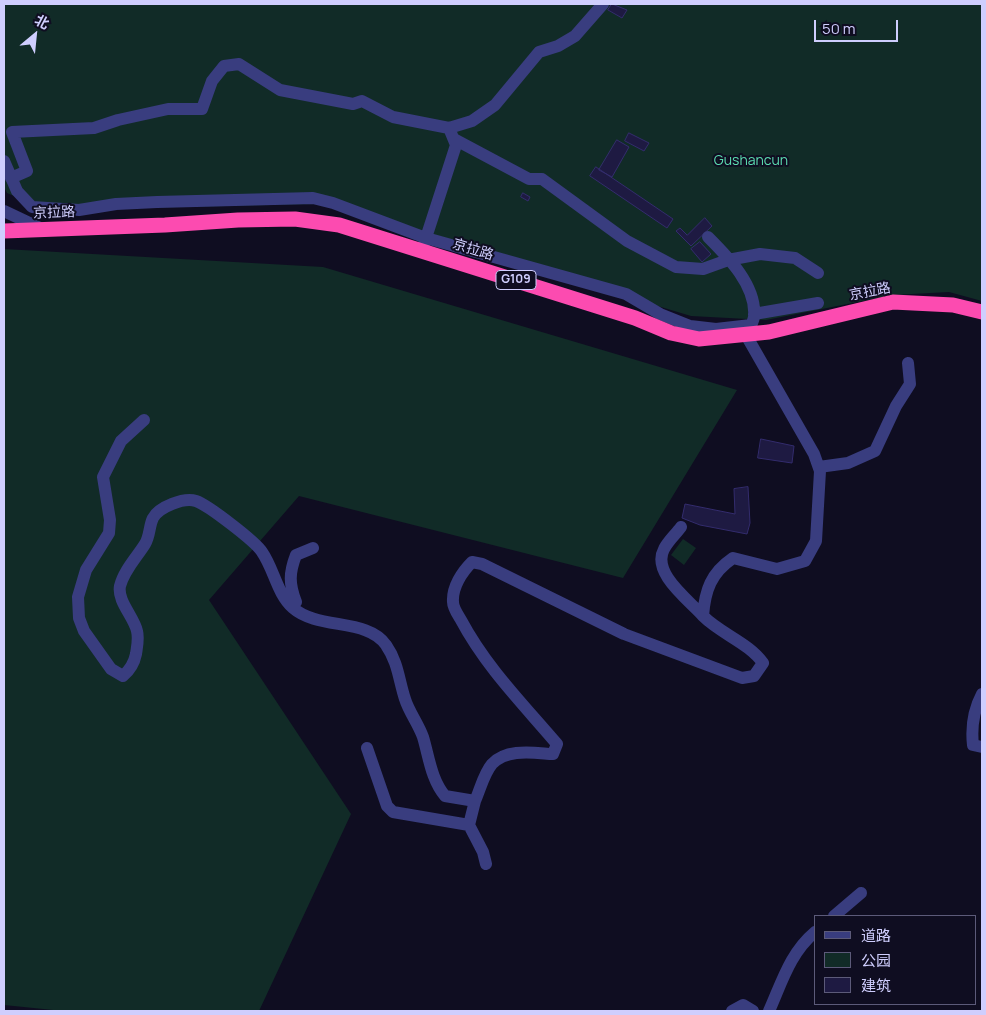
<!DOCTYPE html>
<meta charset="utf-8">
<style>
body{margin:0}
#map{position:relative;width:986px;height:1015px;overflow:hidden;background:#0f0d21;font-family:Manrope,"Noto Sans SC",sans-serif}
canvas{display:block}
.frame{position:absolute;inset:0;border:5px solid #cfcefe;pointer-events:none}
.legend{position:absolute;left:814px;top:915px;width:162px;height:90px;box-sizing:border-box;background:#0f0d21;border:1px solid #5c5a79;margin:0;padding:6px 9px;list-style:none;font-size:15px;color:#cfcefe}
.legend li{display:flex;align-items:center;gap:10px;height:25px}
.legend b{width:25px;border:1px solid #5c5a79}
.north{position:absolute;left:10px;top:10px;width:50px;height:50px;-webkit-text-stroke:4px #0f0d21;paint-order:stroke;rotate:28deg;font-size:14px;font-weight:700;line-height:20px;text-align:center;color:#cfcefe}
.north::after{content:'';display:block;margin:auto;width:18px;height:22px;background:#cfcefe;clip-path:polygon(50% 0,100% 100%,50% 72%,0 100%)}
.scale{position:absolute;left:814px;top:20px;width:84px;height:22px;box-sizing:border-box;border:2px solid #cfcefe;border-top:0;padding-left:6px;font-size:15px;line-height:18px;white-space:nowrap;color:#cfcefe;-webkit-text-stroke:4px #0f0d21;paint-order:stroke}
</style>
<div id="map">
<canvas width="986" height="1015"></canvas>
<div class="frame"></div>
<ul class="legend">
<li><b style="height:6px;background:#393d7f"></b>道路</li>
<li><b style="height:14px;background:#112b27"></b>公园</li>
<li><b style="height:14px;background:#1e1a42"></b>建筑</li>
</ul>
<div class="north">北</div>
<div class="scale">50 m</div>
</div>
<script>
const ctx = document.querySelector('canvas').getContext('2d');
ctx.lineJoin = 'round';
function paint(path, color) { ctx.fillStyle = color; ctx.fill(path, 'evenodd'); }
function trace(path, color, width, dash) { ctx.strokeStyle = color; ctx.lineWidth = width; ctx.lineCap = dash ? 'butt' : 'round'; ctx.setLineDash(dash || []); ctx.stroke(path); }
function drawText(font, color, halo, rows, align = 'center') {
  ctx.font = font + ' Manrope,"Noto Sans SC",sans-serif'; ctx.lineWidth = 4; ctx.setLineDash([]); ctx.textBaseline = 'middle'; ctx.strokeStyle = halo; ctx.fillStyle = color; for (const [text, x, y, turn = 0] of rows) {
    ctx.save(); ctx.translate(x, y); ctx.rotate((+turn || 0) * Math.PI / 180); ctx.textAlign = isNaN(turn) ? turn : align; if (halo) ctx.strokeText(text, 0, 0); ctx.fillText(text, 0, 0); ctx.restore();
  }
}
const green = new Path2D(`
 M4,4H982V301L949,292L893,295L766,320L691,316L318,204L46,210L7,193L4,187Z
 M4,249L323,267L737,390L623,578L299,496L209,600L351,814L259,1011H63L4,1005Z
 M683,539L696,548L684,565L671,555Z`);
const building = new Path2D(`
 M612,4L627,10L622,18L608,10Z
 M629,133L649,143L644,151L625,141Z
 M617,140L629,147L612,177L599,170Z
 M596,167L673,219L667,228L590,176Z
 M523,193L530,197L528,201L521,197Z
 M705,218L712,226L691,246L676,231L680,228L687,235Z
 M700,242L711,254L702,262L691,249Z
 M761,439L794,446L792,463L758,458Z
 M748,487L750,523L747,534L700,525L682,518L685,504L735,514L734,489Z`);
const minor = new Path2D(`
 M449,128L472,121L495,105L539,52L558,46L575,36L603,4
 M454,139L529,179H542L627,241L676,267L703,269L728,260L760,254L795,258L818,273
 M4,161L17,191L32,207L79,210L116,204L157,202L313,198L333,203L426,238L626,294L660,314L690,326L716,329L751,325
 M11,178L27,171L12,132L94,128L118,120L168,109H202L212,81L224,66L239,64L280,90L353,104L362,101L393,117L449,128L456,145L424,244
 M4,211L42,229
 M754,314L818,303
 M144,420L121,441L103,477L110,520L109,533L86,570L78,597L79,618L84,631L111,669L123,676C130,670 134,664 136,654C137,647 139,639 137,631C134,617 117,601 120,586C124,570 137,557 145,544C150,536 149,526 153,518C159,507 184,497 196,501C208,505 256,542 262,552C274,569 277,594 293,608C318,630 368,618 386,645C398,662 399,681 405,699C409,712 418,723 423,737C429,757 431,779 445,796L475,801C480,790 484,773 492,764C507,748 534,753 553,754L557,744C523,704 486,667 461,620C458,615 453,608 453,602C452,587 462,572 472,562L482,564L624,634L742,678L754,676L763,663C749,643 721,634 703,616C705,590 711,573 733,558L777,569L805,561L816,541L820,471L814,454L746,335C749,329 753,323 754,317C757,286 728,257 708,237
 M819,467L848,463L875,451L896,406L910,384L908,363
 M681,527C676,534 668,541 664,549C651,573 689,600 703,616
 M296,602C289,584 289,573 296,555L313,548
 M982,694C973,711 971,727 973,745L982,747
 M367,748L387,806L393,812L469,825
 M475,801L469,825L483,852L486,864
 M834,916L861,893
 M732,1011L743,1005L753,1011
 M769,1011C782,982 790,953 815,932`);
const highway = new Path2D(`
 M4,231L165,225L238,220L295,219L339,225L635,318L671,333L699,339L769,332L893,302L953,305L982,312`);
const shields = [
 [516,280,40]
];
const shieldNames = [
 ["G109",516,280]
];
const parkNames = [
 ["Gushancun",751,161]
];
const streetNames = [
 ["京拉路",54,213,-2],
 ["京拉路",473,250,17],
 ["京拉路",870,292,-11]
];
paint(green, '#112b27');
paint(building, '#1e1a42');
trace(building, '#332c6d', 1);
trace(minor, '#393d7f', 12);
trace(highway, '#fc4bb0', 15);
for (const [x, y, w] of shields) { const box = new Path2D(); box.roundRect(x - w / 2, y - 9.5, w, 19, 4); ctx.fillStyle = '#0f0d21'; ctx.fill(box); trace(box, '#cfcefe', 1); }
drawText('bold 12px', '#cfcefe', null, shieldNames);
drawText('14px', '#5cddb1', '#0f0d21', parkNames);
drawText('14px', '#cfcefe', '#0f0d21', streetNames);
</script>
